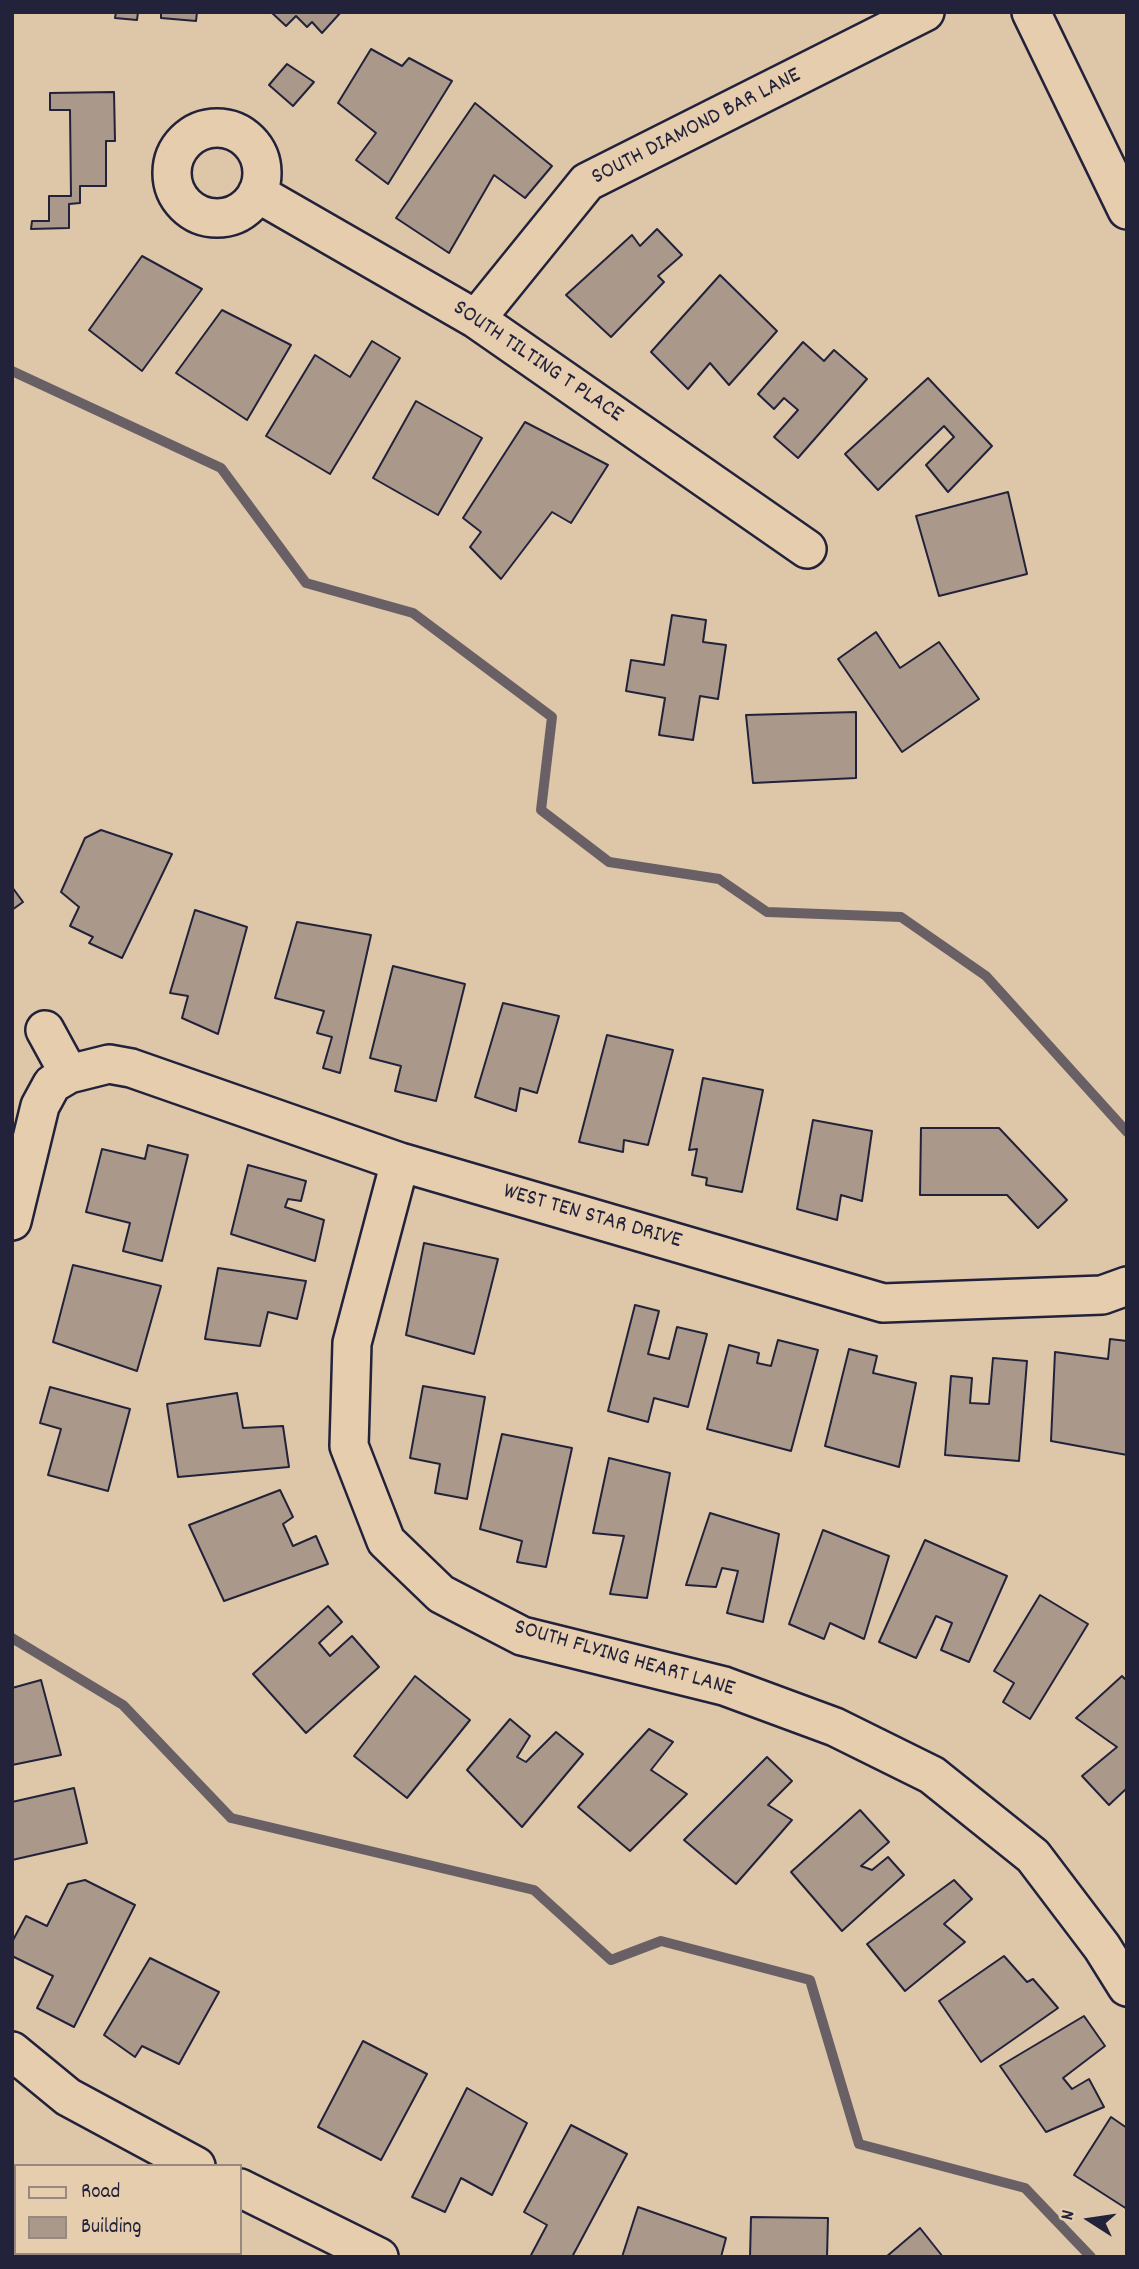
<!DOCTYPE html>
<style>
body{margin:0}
#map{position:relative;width:1139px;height:2269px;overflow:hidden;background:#dec6a9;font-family:Dekko,sans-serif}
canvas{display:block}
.frame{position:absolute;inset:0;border:14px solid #22223b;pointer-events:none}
.legend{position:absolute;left:14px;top:2164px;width:228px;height:91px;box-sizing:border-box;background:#e6cdae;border:2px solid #988980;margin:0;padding:9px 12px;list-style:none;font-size:21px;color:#22223b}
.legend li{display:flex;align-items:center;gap:14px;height:35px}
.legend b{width:35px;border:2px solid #988980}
.north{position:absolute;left:1055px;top:2185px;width:70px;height:70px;-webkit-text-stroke:5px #e6cdae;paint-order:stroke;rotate:282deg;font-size:19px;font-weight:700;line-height:28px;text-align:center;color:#22223b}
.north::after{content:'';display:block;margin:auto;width:24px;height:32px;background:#22223b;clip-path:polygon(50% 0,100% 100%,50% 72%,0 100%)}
</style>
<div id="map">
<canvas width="1139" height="2269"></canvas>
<div class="frame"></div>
<ul class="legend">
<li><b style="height:9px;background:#e6cdae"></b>Road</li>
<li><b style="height:19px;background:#aa998a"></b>Building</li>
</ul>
<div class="north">N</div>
</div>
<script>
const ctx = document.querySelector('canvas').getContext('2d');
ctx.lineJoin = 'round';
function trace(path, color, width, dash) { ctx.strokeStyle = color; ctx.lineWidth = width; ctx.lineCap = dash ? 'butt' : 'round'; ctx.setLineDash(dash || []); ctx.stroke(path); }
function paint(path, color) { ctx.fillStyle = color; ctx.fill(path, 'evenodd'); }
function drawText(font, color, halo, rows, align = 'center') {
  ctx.font = font + ' Dekko,sans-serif'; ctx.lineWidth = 6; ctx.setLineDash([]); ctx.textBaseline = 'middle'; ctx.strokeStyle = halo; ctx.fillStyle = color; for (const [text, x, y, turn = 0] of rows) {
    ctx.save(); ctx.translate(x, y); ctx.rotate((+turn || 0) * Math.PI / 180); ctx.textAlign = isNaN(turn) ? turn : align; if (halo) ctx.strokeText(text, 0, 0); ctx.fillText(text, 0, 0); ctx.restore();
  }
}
const stream = new Path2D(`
 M12,371L221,468L306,583L413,613L552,717L541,810L609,862L719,879L767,912L901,917L986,976L1127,1132
 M12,1638L123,1705L231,1818L534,1890L611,1960L661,1941L810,1980L859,2144L1025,2188L1091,2257`);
const building = new Path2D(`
 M116,12H138L137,20L115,18Z
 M161,12H197L196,21L161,18Z
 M271,12H341L322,33L312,22L307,27L296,16L286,26Z
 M371,49L402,66L409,58L452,81L388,184L356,160L376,133L338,103Z
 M287,64L314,82L293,106L269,85Z
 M114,92L115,141H106V186H80V203L69,204V228L31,229L32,221H49V196H71L70,110H50V93Z
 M475,103L552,166L525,198L494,175L449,253L396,218Z
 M657,229L682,255L658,276L664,282L611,337L566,295L632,235L640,246Z
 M142,256L202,289L142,371L89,330Z
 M720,275L777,331L729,385L710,363L688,389L651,352Z
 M222,310L291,345L247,420L176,373Z
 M372,341L400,358L330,474L266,436L315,355L350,377Z
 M803,342L824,361L834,350L867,379L798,458L774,437L798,410L784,398L774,409L758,394Z
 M928,378L992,446L948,492L926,465L954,437L944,426L878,490L845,454Z
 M416,401L482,438L438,515L373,478Z
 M525,422L608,465L571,523L552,512L501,579L470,547L481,532L463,518Z
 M1008,492L1027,574L939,596L916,516Z
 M672,615L706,620L703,642L726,645L718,699L700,696L693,740L659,735L665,698L626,691L631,660L664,665Z
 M876,632L900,668L939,642L979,699L902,752L838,659Z
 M856,712V778L753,783L746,715Z
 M101,830L172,854L122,958L89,943L93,937L70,926L79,907L61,892L85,838Z
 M12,887L23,902L12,910Z
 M195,910L247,927L218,1034L182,1018L188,996L170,993Z
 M297,922L371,935L340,1073L323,1068L332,1037L317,1033L324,1011L275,998Z
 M393,966L465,984L436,1101L395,1091L401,1066L370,1058Z
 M503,1003L559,1016L537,1093L520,1088L516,1111L475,1097Z
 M607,1035L673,1050L648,1145L624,1140L623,1152L579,1142Z
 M703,1078L763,1090L742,1192L706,1185L707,1178L692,1175L697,1149L689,1150Z
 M813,1120L872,1131L862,1201L841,1195L837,1220L797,1209Z
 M921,1128H999L1067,1200L1038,1228L1007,1195H920Z
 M148,1145L188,1155L162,1261L123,1251L130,1223L86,1212L102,1149L145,1159Z
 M248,1165L306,1181L301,1201L288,1199L285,1207L324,1220L315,1261L231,1234Z
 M424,1243L498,1259L474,1354L406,1335Z
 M73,1265L161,1286L137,1371L53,1342Z
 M218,1268L306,1281L297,1319L268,1312L260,1346L205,1339Z
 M635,1305L659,1311L648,1354L669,1359L677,1327L707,1334L688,1407L654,1398L648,1422L608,1411Z
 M1110,1339L1127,1341V1455L1051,1441L1055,1352L1108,1359Z
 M778,1340L818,1350L791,1451L707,1429L729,1345L759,1353L757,1363L771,1366Z
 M849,1349L877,1356L873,1373L916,1383L899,1467L825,1446Z
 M993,1358L1027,1361L1019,1461L945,1455L951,1376L972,1378L970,1403L989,1404Z
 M423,1386L485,1397L467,1499L435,1493L440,1464L410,1458Z
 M50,1387L130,1409L108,1491L48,1475L61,1429L40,1423Z
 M237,1393L243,1428L283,1426L289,1467L178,1477L167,1404Z
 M502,1434L572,1448L546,1567L517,1562L522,1541L480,1529Z
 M609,1458L670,1473L647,1598L610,1594L624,1536L593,1533Z
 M280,1490L293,1517L283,1524L293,1546L316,1536L328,1564L224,1601L189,1525Z
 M710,1513L779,1534L763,1622L727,1613L738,1571L722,1568L716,1587L686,1585Z
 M823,1530L889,1556L864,1639L830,1623L824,1639L789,1624Z
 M925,1540L1007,1576L969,1662L941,1650L952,1623L936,1616L916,1658L879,1642Z
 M1040,1595L1088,1624L1030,1719L1003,1702L1014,1683L994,1671Z
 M328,1606L342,1622L319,1643L330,1656L352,1636L379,1667L306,1733L253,1674Z
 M415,1676L470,1720L407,1798L354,1756Z
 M1122,1676L1127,1681V1788L1109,1805L1082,1776L1117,1747L1076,1718Z
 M41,1680L61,1755L12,1765V1688Z
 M510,1719L530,1736L517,1757L526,1762L556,1732L583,1754L522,1827L467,1770Z
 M649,1729L673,1742L651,1770L687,1794L630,1851L578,1807Z
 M767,1757L792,1781L768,1805L792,1820L736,1884L684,1840Z
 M74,1788L87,1843L12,1860V1802Z
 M860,1810L889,1842L861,1866L872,1870L888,1857L904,1875L842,1931L791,1872Z
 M85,1880L135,1905L74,2027L37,2008L53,1976L12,1956V1942L26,1916L47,1926L68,1884Z
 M954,1880L972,1899L944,1924L965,1942L905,1991L867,1944Z
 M1004,1956L1027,1982L1033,1979L1058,2008L981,2062L939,2001Z
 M150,1958L219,1992L179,2064L142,2046L135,2057L104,2035Z
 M1084,2016L1105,2046L1063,2078L1072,2089L1089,2079L1104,2107L1046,2132L1000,2066Z
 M363,2041L427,2074L381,2160L318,2127Z
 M467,2088L527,2123L492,2195L461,2178L445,2212L412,2197Z
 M1111,2117L1127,2128V2209L1074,2175Z
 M571,2125L627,2154L572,2257H530L547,2225L524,2212Z
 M638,2207L726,2238L721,2257H622Z
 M751,2217L828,2218L827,2257H750Z
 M920,2228L943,2257H886Z
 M20,2253H106L104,2257H18Z
 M139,2253H222L220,2257H137Z`);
const minor = new Path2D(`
 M1031,12L1127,210
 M172 173a45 45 0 1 1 90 0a45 45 0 1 1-90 0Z
 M257,193L476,319L807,549
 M476,319L587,182L925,12
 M69,1074L109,1064L131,1068L400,1162L883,1303L1102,1295L1127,1286
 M400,1162L352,1343L349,1446L386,1541L441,1594L522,1636L724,1686L835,1727L932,1775L1033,1856L1102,1947L1127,1987
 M12,1221L40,1106L52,1084L69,1074L45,1030
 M12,2051L68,2097L196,2166
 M240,2188L379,2257`);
const streetNames = [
 ["SOUTH DIAMOND BAR LANE",697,128,-27],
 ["SOUTH TILTING T PLACE",537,363,34],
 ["WEST TEN STAR DRIVE",592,1218,16],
 ["SOUTH FLYING HEART LANE",624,1660,16]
];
trace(stream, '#696066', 10);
paint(building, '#aa998a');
trace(building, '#22223b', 2);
trace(minor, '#22223b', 42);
trace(minor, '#e6cdae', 37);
drawText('23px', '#22223b', '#e6cdae', streetNames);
</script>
